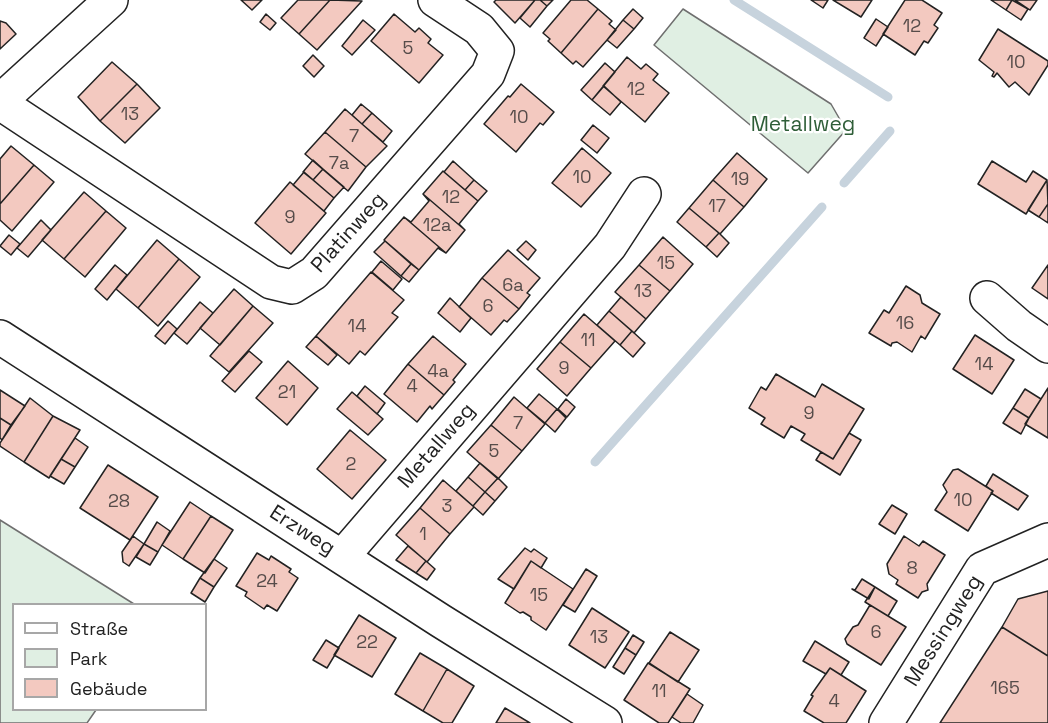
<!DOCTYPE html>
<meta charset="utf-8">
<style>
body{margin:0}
#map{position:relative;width:1048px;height:723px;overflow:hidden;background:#fff;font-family:"Space Grotesk",sans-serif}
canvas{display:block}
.legend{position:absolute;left:12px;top:603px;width:195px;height:108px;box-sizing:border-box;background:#fff;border:2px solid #a7a7a7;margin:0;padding:8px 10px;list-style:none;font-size:18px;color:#222}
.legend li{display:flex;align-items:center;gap:12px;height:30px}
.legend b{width:30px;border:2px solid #a7a7a7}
</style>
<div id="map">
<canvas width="1048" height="723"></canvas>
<ul class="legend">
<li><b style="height:8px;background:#fff"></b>Straße</li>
<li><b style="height:16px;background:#e0efe3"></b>Park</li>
<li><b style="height:16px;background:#f3c9c0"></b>Gebäude</li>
</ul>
</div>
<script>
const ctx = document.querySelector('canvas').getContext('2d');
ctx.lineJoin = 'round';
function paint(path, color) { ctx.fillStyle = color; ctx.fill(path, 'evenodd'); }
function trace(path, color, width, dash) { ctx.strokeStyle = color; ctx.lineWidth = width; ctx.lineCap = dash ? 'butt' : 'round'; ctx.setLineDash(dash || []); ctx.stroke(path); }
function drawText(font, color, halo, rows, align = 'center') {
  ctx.font = font + ' "Space Grotesk",sans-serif'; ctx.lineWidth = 4.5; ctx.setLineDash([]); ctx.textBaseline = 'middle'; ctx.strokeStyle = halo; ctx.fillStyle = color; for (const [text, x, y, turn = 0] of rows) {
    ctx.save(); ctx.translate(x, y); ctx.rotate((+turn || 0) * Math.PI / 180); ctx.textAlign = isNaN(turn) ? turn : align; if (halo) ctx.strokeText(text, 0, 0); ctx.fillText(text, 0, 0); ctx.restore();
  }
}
const green = new Path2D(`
 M683,9L831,104L846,130L808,173L654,45Z
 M0,520L134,604H14V710H96L87,723H0Z`);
const stream = new Path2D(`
 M734,0L888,97
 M844,183L890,131
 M595,462L822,207`);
const building = new Path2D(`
 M241,0H262L252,10Z
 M298,0H330L299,34L281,18Z
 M330,0L362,1L317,50L299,34Z
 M496,0H535L515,23L494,2Z
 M535,0H540L547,6L530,27L520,18Z
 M540,0H553L547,6Z
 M571,0H587L598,9L561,53L548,41L550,39L543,33Z
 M811,0H828L823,8Z
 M833,0H872L861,17Z
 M905,0H922L942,13L934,25L938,28L928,43L924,41L915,55L883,34Z
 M991,0H1012L1006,10Z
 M1012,0L1028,9L1021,20L1006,10Z
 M1015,0H1037L1030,10Z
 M598,9L612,21L609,24L616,30L583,67L576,61L573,64L561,53Z
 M633,9L643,18L634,29L623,20Z
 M266,14L276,23L270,30L260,22Z
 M394,14L415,32L419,28L431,39L428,43L443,55L419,83L371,41Z
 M876,19L888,27L876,46L864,38Z
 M363,20L375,30L352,55L342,46Z
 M623,20L634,29L617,48L607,40Z
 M0,21L6,23L16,34L0,49Z
 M998,29L1048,61V65L1029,95L1015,82L1009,87L997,73L994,77L992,76L994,72L979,60Z
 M313,55L324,66L314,77L303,66Z
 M627,57L641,69L646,64L658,74L653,80L669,93L645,122L603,86Z
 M112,62L137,84L100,121L78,97Z
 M605,63L615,72L592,100L581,90Z
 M137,84L160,108L125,143L100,121Z
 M521,84L554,112L543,125L540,123L516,152L484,124L508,96L510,97Z
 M604,86L621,102L610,115L592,100Z
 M361,104L372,113L362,124L352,115Z
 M345,109L387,146L366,167L325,132Z
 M372,113L392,131L383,142L362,124Z
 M593,125L609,138L597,153L581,140Z
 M325,132L366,167L348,191L305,154Z
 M11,146L34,165L0,204V159Z
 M582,148L611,173L581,207L552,183Z
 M737,153L767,179L744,207L713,180Z
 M313,160L323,169L313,180L303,172Z
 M453,161L474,180L465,190L444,172Z
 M992,161L1026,182L1033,171L1047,180L1026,214L978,184Z
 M34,165L54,182L12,231L0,220V204Z
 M323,169L344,187L334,198L313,180Z
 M443,171L478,201L459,224L465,230L423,194Z
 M304,172L334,198L324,211L293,185Z
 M474,180L487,191L478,201L465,190Z
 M713,180L744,207L720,234L689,208Z
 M1047,180L1048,204L1039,217L1028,210Z
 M290,182L326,213L291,254L255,223Z
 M84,192L106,211L64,259L42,240Z
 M423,194L465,230L446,253L404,217L411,222L429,201Z
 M1048,204V223L1039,217Z
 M689,208L719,233L706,247L677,222Z
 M106,211L126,228L85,277L64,259Z
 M404,217L446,253L438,248L419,270L384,240Z
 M41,220L51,230L28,257L17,248Z
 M719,233L729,243L717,257L706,247Z
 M9,235L20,244L11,255L0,246Z
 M663,237L693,264L670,291L639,265Z
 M157,240L179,259L138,308L116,289Z
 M385,241L411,264L401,276L374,252Z
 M526,241L536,250L528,260L517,250Z
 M508,250L540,278L527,293L530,295L519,309L482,278Z
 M179,259L200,277L158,326L138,308Z
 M381,261L402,279L393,290L372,272Z
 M411,264L419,270L409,282L401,276Z
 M115,265L127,275L107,300L95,289Z
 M639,265L670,291L646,319L615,292Z
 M1048,265V299L1032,288Z
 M371,272L404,300L392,313L398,317L365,355L360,351L349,364L316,336Z
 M482,278L519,309L507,322L504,320L491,335L459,307Z
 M906,286L920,295L922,303L940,314L925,339L921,336L912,352L897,342L892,343L891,346L869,333L884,310L889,313Z
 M234,289L253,306L220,345L200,328Z
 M621,297L646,319L634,333L609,311Z
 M450,298L471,318L460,332L438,313Z
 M200,302L213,313L187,344L174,333Z
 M253,306L273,323L229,372L210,356Z
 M609,311L632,331L620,345L597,325Z
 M584,314L615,341L591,368L560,342Z
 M168,321L177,329L165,344L155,336Z
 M632,331L645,343L633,357L620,345Z
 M975,335L1014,360L992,394L953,369Z
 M316,336L337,355L328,365L306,347Z
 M433,336L466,364L453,380L455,382L444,395L408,364Z
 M560,342L591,368L567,396L537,369Z
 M249,351L262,362L235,392L222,381Z
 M288,361L318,388L287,425L256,398Z
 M408,364L444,395L432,409L430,406L417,422L384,394Z
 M776,374L815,397L822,384L864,409L833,459L801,440L805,434L791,426L784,438L761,424L765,418L749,408L761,387L766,390Z
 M365,386L385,403L377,414L357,396Z
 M1048,388V438L1025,424Z
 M1025,389L1041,399L1029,418L1013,408Z
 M0,390L25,406L11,425L0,418Z
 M352,392L383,419L368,435L337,409Z
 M539,394L557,409L545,423L527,408Z
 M514,397L545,424L522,451L491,425Z
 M30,398L53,416L24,462L0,446V443Z
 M566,399L575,407L567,417L558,409Z
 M1013,408L1029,418L1021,434L1003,423Z
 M557,409L566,418L555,432L545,423Z
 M53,416L80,430L49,478L24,462Z
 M0,418L11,425L2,440L0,438Z
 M491,425L522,451L498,479L467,452Z
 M350,430L386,460L352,499L317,469Z
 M849,433L861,440L840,475L816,460L821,452L833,459Z
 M75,438L88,447L75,467L61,459Z
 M61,459L75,467L64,484L50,476Z
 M480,463L498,478L485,492L468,477Z
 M108,465L158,497L130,540L80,508Z
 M958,469L993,491L968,531L935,510L947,492L943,485L953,470Z
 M993,474L1028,496L1018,510L991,493L993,491L986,486Z
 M468,477L485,492L473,506L456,491Z
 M498,478L507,487L495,501L485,492Z
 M443,480L474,507L450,534L420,508Z
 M485,492L495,501L483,515L473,506Z
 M190,502L211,516L183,559L162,545Z
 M892,505L907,514L895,534L879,524Z
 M420,508L450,534L427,562L396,535Z
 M211,516L233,530L205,573L183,559Z
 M157,522L170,531L158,552L144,544Z
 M133,536L144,544L129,566L123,562L122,552Z
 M904,536L919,546L923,541L945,555L927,584L928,590L922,592L918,598L896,584L898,580L889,574L887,564Z
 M144,544L158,552L150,565L136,557Z
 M408,546L426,561L416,573L396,560Z
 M525,548L531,552L534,549L547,558L541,568L531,561L514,589L498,579Z
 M257,553L269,560L271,556L291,569L289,572L298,578L277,611L267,605L264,609L245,596L247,592L236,586Z
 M214,559L227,568L214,587L200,578Z
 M426,561L435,569L427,580L416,573Z
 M531,561L573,589L546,630L531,620V617L523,612L520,613L505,603Z
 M586,569L597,576L575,612L563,605Z
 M200,578L214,587L205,602L191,593Z
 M862,579L875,587L869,599L852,589L855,590Z
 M875,587L897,601L888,616L865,602Z
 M1048,591V656L1002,627L1018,599Z
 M870,605L906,627L881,665L847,644L845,639L853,627L858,625Z
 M592,608L629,632L605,668L569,645Z
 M359,615L396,638L372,677L334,655Z
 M1002,627L1048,656V723H940Z
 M670,632L699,650L678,682L649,663Z
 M633,635L644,642L636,655L625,648Z
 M326,640L339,648L327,668L313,660Z
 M815,641L849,662L841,675L830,668L826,674L803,661Z
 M625,648L636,655L624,674L613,667Z
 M420,653L447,669L423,711L395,694Z
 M648,663L690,689L668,723H659L624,700Z
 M830,668L866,691L846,723H824L804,711L813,696L811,695Z
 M447,669L474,686L452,723H443L423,711Z
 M687,694L703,705L693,723H681L672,717Z
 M505,708L530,723H496Z`);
const minor = new Path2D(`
 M0,101L111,0
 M0,103L271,282L292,287L314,273L488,74L497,51L479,29L435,0
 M987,298L1019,326L1048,346
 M0,337L441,621L605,723
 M342,557L610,246L644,194
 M886,723L982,569L1048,540`);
const numberNames = [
 ["12",912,27],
 ["5",408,49],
 ["10",1016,63],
 ["12",636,90],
 ["13",130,115],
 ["10",519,118],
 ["7",354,137],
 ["7a",339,164],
 ["10",582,178],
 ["19",740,180],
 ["12",451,198],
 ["17",717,207],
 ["9",290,218],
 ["12a",437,226],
 ["15",666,264],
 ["6a",513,286],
 ["13",643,292],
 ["6",488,307],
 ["16",905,324],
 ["14",357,327],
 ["11",588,341],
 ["14",984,365],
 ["9",564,369],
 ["4a",438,372],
 ["4",412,387],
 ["21",287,393],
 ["9",809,414],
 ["7",518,424],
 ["5",494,452],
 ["2",351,465],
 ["10",963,501],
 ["28",119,502],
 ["3",447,507],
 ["1",423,535],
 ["8",912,569],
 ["24",267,582],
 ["15",539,596],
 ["6",876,633],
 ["13",599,638],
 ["22",367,643],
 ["165",1005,689],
 ["11",659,692],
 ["4",834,702]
];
const parkNames = [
 ["Metallweg",803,125]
];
const streetNames = [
 ["Platinweg",349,233,-48],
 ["Metallweg",437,446,-49],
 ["Erzweg",302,531,33],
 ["Messingweg",944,631,-58]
];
paint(green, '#e0efe3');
trace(green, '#6f6f6f', 1.5);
trace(stream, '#c7d3dd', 9);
paint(building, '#f3c9c0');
trace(building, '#222', 1.5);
trace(minor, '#222', 36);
trace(minor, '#fff', 33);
drawText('18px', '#564c4a', null, numberNames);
drawText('21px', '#2f5e38', '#fff', parkNames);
drawText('21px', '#222', '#fff', streetNames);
</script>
